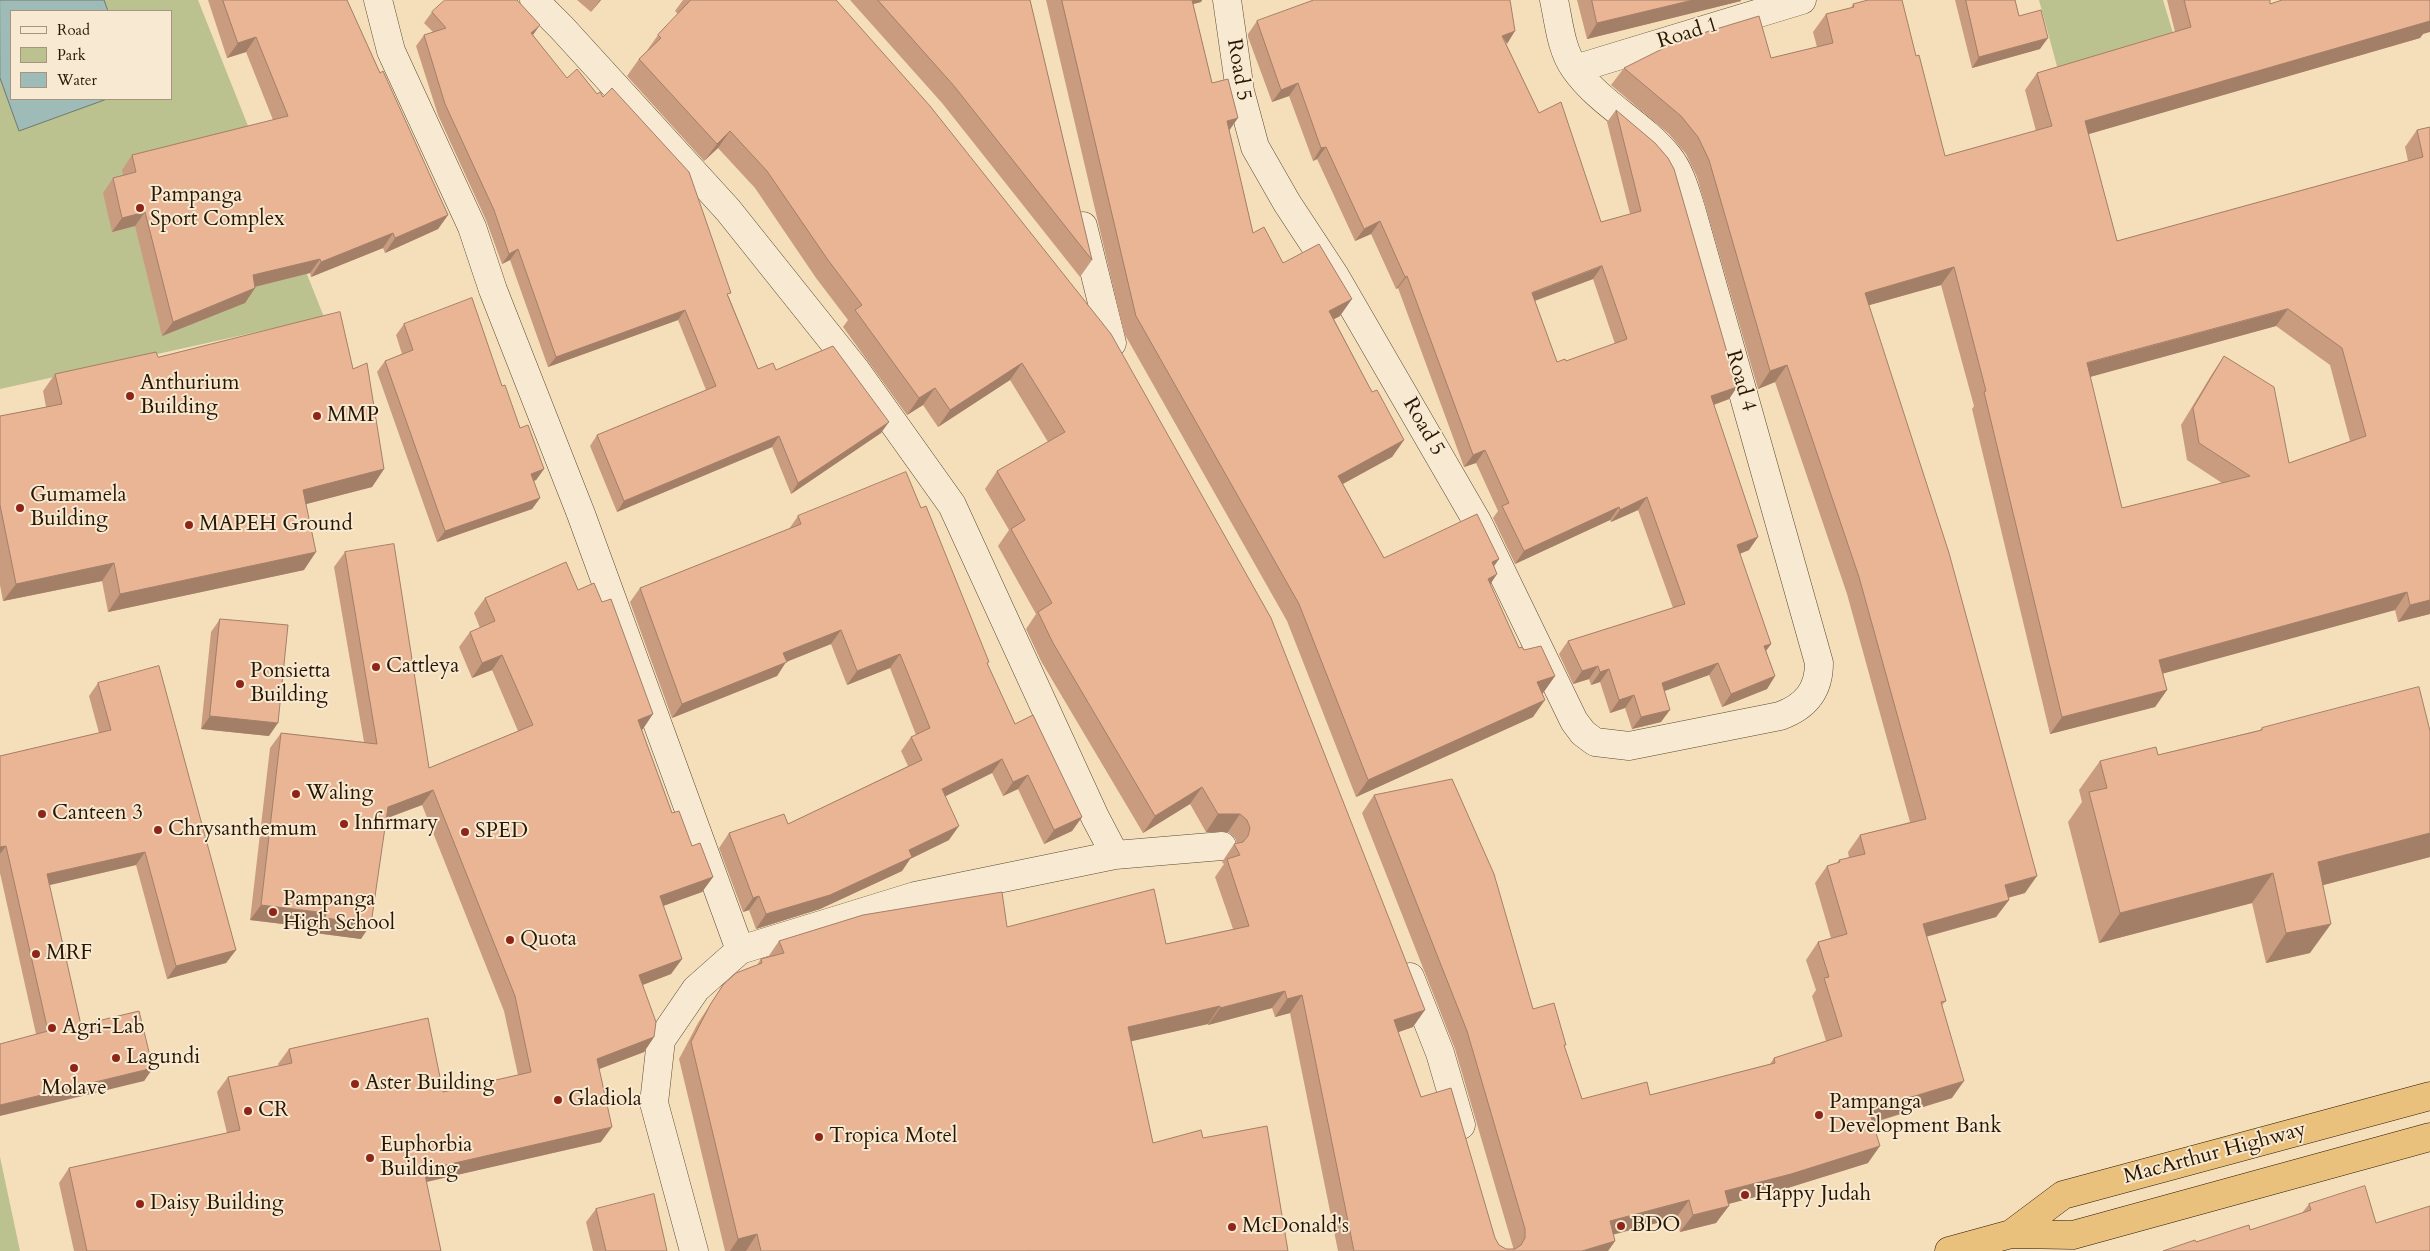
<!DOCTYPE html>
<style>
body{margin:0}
#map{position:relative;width:2430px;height:1251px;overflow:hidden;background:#f5dfba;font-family:Cardo,serif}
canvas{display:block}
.legend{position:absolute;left:10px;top:10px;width:162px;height:90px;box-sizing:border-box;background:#f8ead2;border:1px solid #a5957f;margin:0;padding:6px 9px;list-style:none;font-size:15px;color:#281602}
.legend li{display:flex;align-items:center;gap:10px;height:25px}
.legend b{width:25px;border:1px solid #a5957f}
</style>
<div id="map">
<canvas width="2430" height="1251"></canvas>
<ul class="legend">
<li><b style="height:6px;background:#f8ead2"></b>Road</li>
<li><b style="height:14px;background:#bbc290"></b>Park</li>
<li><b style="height:14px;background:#9ebbb7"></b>Water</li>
</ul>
</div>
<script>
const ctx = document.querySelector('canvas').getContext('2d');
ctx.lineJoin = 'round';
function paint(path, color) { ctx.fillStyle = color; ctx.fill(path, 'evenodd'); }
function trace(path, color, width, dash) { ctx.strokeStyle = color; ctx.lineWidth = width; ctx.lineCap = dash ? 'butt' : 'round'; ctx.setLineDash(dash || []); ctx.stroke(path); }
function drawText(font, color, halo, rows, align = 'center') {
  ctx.font = font + ' Cardo,serif'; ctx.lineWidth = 4; ctx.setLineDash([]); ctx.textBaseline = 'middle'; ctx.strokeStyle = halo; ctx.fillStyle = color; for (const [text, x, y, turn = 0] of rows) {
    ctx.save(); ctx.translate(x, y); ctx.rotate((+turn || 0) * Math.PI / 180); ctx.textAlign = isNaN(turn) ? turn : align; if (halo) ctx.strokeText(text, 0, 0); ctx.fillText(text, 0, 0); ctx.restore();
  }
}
const green = new Path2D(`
 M0,0H198L324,317L0,389ZM11,11H171V99H11Z
 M2039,0H2163L2177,46L2061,81Z
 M0,1157L20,1251H0Z`);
const water = new Path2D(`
 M0,0H104L108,11H11V99H107L19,131L0,78Z`);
const street = new Path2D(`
 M378,0L391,51L472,227L493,290L581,514L740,950L696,989L661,1040L654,1103L694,1251
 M534,0L562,28L728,210L855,369L952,505L1095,817L1115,855L915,896L740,950
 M1227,0L1240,91L1255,147L1287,203L1335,276L1478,523L1574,721L1583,733L1595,742L1629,746L1780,716C1805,707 1819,691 1819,663L1692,212C1686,193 1681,172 1668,156C1641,123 1600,104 1575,69C1561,50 1559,23 1554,0
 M1575,69L1802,0
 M1083,226L1112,343
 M1115,855L1222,846
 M1410,977L1440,1053L1461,1125`);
const highway = new Path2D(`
 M2011,1234L2063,1195L2430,1096
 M1949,1251L2011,1234L2073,1235L2430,1137`);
const wall = new Path2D(`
 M208,0H347L380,73L448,215L438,229L385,253L383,248L311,277L310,273L255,287V288L245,303L162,336L135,226L112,232L103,193L113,178L123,175L122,170L132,155L273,120L246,52L227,58Z
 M577,0H601L591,12Z
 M683,0H836L1413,1027L1398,1032L1421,1097L1495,1238L1499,1245L1506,1249H1513V1247L1455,1049L1362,813L1374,795L1533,1009L1564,1047L1582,1099L1650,1095L1770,1064L1774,1058L1826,1041L1812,996L1816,990L1806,960L1818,942L1831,938L1815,883L1827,866L1837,863L1839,860L1849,858L1848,852L1860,835L1910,822L1847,594L1775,382L1758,389L1697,177L1686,154L1669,134L1611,85L1624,68L1771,58L1817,47L1813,32L1826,14L1851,8L1853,4L1916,56L1945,156L2036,131L2025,90L2037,73L2175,32L2167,0H2270V4L2423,34L2420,38L2088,134L2117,241L2408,161L2405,147L2417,130L2430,127V614L2398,622L2395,610L2163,673L2167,690L2155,707L2050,734L1972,409L1974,406L1941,285L1869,305L2025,893L2008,898L2009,900L1996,917L1926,937L1946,1001L1942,1005L1952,1098L1873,1123L1868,1163L1778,1191L1728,1204L1716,1223L1680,1232L1676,1218L1613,1234L1615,1241L1608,1251H1338L1290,1013L1275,1017L1272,1008L1208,1025V1024L1131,1041L1153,1143L1203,1138L1288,1251H725L679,1059L698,1023L723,985L757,965L761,959L768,957L779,941L1007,927L1166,944L1233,929L1215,877L1224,864L1222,862L1234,844H1237L1235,838L1228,832H1206L1190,804L1143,833L1041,661L1026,629L1036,614L998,546L1009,530L985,489L997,471L1048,442L1010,380L938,427L923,405L907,415L843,327L848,320L816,278L755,188L718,148L704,161L627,76L639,59L646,52L658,35L678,14L675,11ZM2276,326L2330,365L2350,441L2289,463L2224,356L2212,374L2181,425L2187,460L2222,483L2122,508L2090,377Z
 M850,0H1030L1092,260L1080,277L942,103Z
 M1046,0H1202L1201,2L1193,4L1212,83L1229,130L1253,233L1283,263L1340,316L1334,319L1372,392L1404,440L1392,457L1343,484L1384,558L1499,559L1494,566L1497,574L1490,584L1519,648L1524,650L1555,676L1543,693L1533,717L1356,797L1287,621L1124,333Z
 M1577,0H1741V1L1587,39Z
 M1955,0H2015L2019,16L2040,49L1972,68Z
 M432,12L533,35L729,297L758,369L776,370L881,433L791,494L772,447L617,512L590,446L597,435L706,390L678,320L548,367L510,260L502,264L486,220L438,115L416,46L424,35L433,32L424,23Z
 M1257,21L1506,44L1539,113L1601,222L1630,214L1607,122L1616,110L1737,387L1729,399L1714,405L1749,550L1740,554L1771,644L1766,651L1775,676L1767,689L1722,707L1709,675L1665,691L1661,722L1632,729L1625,708L1610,713L1600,682L1591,685L1589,679L1573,684L1559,654L1568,641L1673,608L1638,510L1611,522L1610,520L1515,564L1493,518L1498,511L1476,463L1464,467L1398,288L1396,289L1371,234L1355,241L1317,159L1313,161L1289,96L1272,102L1248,37V34ZM1593,279L1615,344L1566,361L1557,362L1535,301Z
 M404,324L502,386L520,428L544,469L536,480L534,481L540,498L532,509L437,542L377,372L385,361L402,354L396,335Z
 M158,357L353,369L384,469L372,487L306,504L304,570L108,612L102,581L3,601L0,585V416L46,407L43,391L55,374Z
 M921,508L987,664L1015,724L1082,817L1072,831L1044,844L1018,789L1003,796L992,773L945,796L949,840L910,859L902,871L820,909L756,929L749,910L743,912L719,848L729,833L788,824L908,766L901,751L911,737L916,735L890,668L847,685L831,644L786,662L777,676L672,718L630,602L640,588L789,529L798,516Z
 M345,552L429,768L518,731L492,670L472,678L459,647L470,632L480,628L474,613L485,598L578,590L643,729L642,730L672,813L692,846L713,877L702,892L663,906L682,959L671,974L643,985L654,1037L644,1052L599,1069L601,1142L426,1182L441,1251H74L59,1183L69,1168L227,1133L217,1092L228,1077L279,1066L278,1064L289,1049L443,1092L518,1075L504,1011L422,805L386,818L361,939L315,933L316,928L250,920L270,748L281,733L364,742L334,567Z
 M220,619L269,736L201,729L211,632Z
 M98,683L236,950L226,963L167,979L136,865L49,885L81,1025L153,1068L144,1081L36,1034L0,873V756L99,733L89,696Z
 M2262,728L2430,731V857L2323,885L2310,953L2266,963L2252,903L2099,943L2068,822L2082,802L2079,790L2100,761L2158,755L2260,730Z
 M2309,1204L2376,1223L2430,1251L2196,1242L2250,1230L2302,1213Z
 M596,1209L667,1251H593L586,1222Z`);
const shadedWall = new Path2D(`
 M600,0H601L591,12Z
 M1183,0H1202L1201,2L1178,8Z
 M1693,0H1741V1L1587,39L1597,23Z
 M2430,20V32L2423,34L2420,38L2072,139L2085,121Z
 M540,25L533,35L531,33Z
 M1515,31L1507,44L1502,36Z
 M256,37L246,52L227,58L238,43Z
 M2048,38L2040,49L1972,68L1979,57Z
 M1298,83L1289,96L1272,102L1281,90Z
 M1238,118L1226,135L1227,121Z
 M730,131L718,148L704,161L717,144Z
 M1326,147L1317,159L1313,161L1321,148Z
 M145,212L135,226L112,232L122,218Z
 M448,215L438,229L385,253L395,238Z
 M1380,221L1371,234L1355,241L1364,229Z
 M393,233L383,248L311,277L321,262Z
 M518,249L510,260L502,264L509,254Z
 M320,259L310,273L242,290L253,275Z
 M1602,266L1593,279L1523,305L1532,293Z
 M1954,267L1941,285L1852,310L1865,293Z
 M1407,276L1398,288L1396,289L1405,277Z
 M255,288L245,303L162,336L173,322Z
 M1352,299L1340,316L1317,328L1329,311Z
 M2288,309L2276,326L2075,381L2087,363Z
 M685,310L678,320L548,367L556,357Z
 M1022,363L1010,380L938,427L950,410Z
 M1787,365L1775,382L1758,389L1770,371Z
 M1737,387L1729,399L1702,409L1711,396Z
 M935,388L923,405L907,415L919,398Z
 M889,422L881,433L791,494L798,483Z
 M779,436L772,447L617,512L624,501Z
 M1404,440L1392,457L1326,493L1338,476Z
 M1485,450L1476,463L1464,467L1473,455Z
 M384,469L372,487L291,508L303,490Z
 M544,469L536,480L523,485L531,474Z
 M1647,497L1638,510L1611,522L1620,510Z
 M540,498L532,509L437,542L445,531Z
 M1619,507L1610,520L1515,564L1524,551Z
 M1758,537L1749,550L1728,558L1737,545Z
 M316,552L304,570L108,612L120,594Z
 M1499,559L1487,576L1492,562Z
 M114,563L102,581L3,601L16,584Z
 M1497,574L1485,592L1488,579Z
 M2407,592L2395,610L2147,678L2159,660Z
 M2430,600V614L2398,622L2410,605Z
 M841,630L831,644L786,662L777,676L672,718L682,704L783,653Z
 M1771,644L1762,656L1764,646Z
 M900,654L890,668L847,685L857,671Z
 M502,655L492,670L472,678L482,663Z
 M1718,663L1709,675L1653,695L1662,683Z
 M1598,666L1589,679L1573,684L1582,671Z
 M1609,669L1600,682L1591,685L1600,672Z
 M1555,676L1543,693L1525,699L1537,682Z
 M1775,676L1767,689L1722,707L1731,694Z
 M2167,690L2155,707L2050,734L2062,717Z
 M1634,695L1625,708L1610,713L1619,700Z
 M1545,700L1533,717L1356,797L1368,780Z
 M1670,710L1661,722L1632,729L1641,717Z
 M653,714L643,729L628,735L638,720Z
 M210,716L278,723L269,736L201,729Z
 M1002,759L992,773L932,803L942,789Z
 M1028,775L1018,789L1003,796L1013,782Z
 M1202,787L1190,804L1143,833L1155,816Z
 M433,790L422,805L377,822L388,807Z
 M1218,814H1240L1228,832H1206Z
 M1082,817L1072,831L1044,844L1054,830Z
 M959,826L949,840L910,859L902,871L820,909L756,929L766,914L909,850Z
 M2430,833V857L2297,892L2318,862Z
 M6,846L0,854V847Z
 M145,852L136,865L37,888L47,874Z
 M2273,873L2252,903L2099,943L2120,913Z
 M2037,876L2025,893L1992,902L2005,885Z
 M713,877L702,892L649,911L660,896Z
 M759,896L749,910L743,912L753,898Z
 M2009,900L1996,917L1910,941L1923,924Z
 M261,905L326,913L316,928L250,920Z
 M325,918L371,924L361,939L315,933Z
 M2331,924L2310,953L2266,963L2286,933Z
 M236,950L226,963L167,979L176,966Z
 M682,959L671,974L629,990L639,975Z
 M1285,991L1272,1008L1208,1025L1220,1008Z
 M1302,995L1290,1013L1275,1017L1287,999Z
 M1220,1006L1208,1024L1115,1045L1128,1027Z
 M1425,1010L1413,1027L1382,1038L1394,1020Z
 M654,1037L644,1052L586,1074L597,1059Z
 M153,1068L144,1081L0,1116V1105Z
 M1964,1081L1952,1098L1857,1127L1869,1110Z
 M612,1127L601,1142L413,1185L424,1170Z
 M1880,1146L1868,1163L1778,1191L1713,1208L1725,1191Z
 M1689,1200L1676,1218L1597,1239L1610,1221Z
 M1729,1206L1716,1223L1680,1232L1693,1215Z
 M757,1234L746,1251H730L738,1239Z
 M1615,1241L1608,1251H1582Z`);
const building = new Path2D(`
 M223,0H347L380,73L383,71L448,215L395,238L393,233L321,262L320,259L253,275L255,288L173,322L145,212L122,218L113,178L136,172L132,155L288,116L256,37L238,43Z
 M445,0H517L540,25L531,33L567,78L577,69L597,94L600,92L603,97L612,88L689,172L731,293L727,294L758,369L773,363L776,370L833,346L889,422L798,483L779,436L624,501L597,435L716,386L685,310L556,357L518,249L509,254L494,210L445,104L424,35L446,28L432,12Z
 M691,0H836L930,106L1111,334L1271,618L1425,1010L1394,1020L1421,1097L1451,1088L1495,1238L1499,1245L1506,1249H1515L1521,1245L1525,1238V1229L1467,1031L1374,795L1452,779L1494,874L1533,1009L1554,1003L1566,1045H1564L1582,1099L1647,1082L1650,1095L1775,1063L1774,1058L1842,1036L1824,978L1829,977L1818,942L1847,934L1827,866L1840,862L1839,860L1865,854L1860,835L1926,819L1859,577L1787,365L1770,371L1709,160L1698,137L1681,116L1624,68L1680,40L1759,16L1771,58L1833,43L1826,14L1854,7L1853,4L1868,0H1902L1916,56L1919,55L1945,156L2052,126L2037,73L2191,27L2184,0H2270V4L2282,0H2430V21L2085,121L2117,241L2423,157L2417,130L2430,127V600L2410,605L2407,592L2159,660L2167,690L2062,717L1984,392L1986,391L1954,267L1865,293L1949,553L2037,876L2005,885L2009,900L1923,924L1946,1001L1941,1002L1964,1081L1869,1110L1880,1146L1791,1174L1725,1191L1729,1206L1693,1215L1689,1200L1610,1221L1615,1241L1582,1251H1354L1302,995L1287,999L1285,991L1220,1008V1006L1128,1027L1153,1143L1201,1130L1203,1138L1267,1126L1288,1251H761L757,1234L738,1239L691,1042L710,1005L723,985L736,973L762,963L761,959L784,953L779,941L863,915L1002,892L1007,927L1154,889L1166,944L1249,926L1227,859L1240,855L1234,844L1243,842L1248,836L1250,828L1247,820L1240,814H1218L1202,787L1155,816L1053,643L1038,612L1052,603L1011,529L1025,520L997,471L1065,432L1022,363L950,410L935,388L919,398L855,310L862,305L828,260L767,171L730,131L717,144L639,59L661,38L658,35ZM2288,309L2342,348L2366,436L2289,463L2274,387L2224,356L2193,408L2199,443L2250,476L2122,508L2087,363Z
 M878,0H1030L1092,260L954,86Z
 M1062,0H1192L1212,83L1228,79L1238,118L1227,121L1253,233L1264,227L1283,263L1319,244L1352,299L1329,311L1372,392L1377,390L1404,440L1338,476L1384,558L1477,514L1499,559L1492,562L1497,574L1488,579L1519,648L1522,647L1524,650L1541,646L1555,676L1537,682L1545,700L1368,780L1299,604L1136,316Z
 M1314,0H1510L1515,31L1502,36L1539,113L1561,102L1601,222L1641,211L1616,110L1655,143L1668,158L1674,169L1737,387L1711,396L1758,537L1737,545L1771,644L1764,646L1775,676L1731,694L1718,663L1662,683L1670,710L1641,717L1634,695L1619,700L1609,669L1600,672L1598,666L1582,671L1568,641L1685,604L1647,497L1620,510L1619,507L1524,551L1502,506L1509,503L1485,450L1473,455L1407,276L1405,277L1380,221L1364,229L1326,147L1321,148L1298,83L1281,90L1257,21ZM1602,266L1627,339L1566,361L1565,359L1557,362L1532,293Z
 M1592,0H1693L1597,23Z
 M1966,0H2015L2019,16L2041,10L2048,38L1979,57Z
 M472,298L502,386L505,385L520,428L528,425L544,469L531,474L540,498L445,531L385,361L413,350L404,324Z
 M340,312L353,369L367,363L384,469L303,490L316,552L120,594L114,563L16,584L0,505V416L62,404L55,374L156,352L158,357Z
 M906,472L921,508L926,506L989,662L987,663L1015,724L1033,715L1082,817L1054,830L1028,775L1013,782L1002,759L942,789L959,826L909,850L912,857L830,895L766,914L759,896L753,898L729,833L784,814L788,824L922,760L911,737L930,728L900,654L857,671L841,630L783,653L787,662L682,704L640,588L801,524L798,516Z
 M394,544L429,768L533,725L502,655L482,663L470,632L495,621L485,598L566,562L578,590L594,583L602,602L611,599L653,714L638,720L672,813L679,811L692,846L700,843L713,877L660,896L682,959L639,975L656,1022L654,1037L597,1059L612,1127L424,1170L441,1251H87L69,1168L240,1130L228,1077L292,1063L289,1049L428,1018L443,1092L531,1072L515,996L433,790L388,807L371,924L325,918L326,913L261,905L281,733L377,744L345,552Z
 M220,619L288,625L278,723L210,716Z
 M159,666L236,950L176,966L145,852L47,874L81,1025L139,1011L153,1068L0,1105V1044L48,1031L6,846L0,847V756L111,730L98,683Z
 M2419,687L2430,731V833L2318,862L2331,924L2286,933L2273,873L2120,913L2089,792L2107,788L2100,761L2156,747L2158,755L2262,730V728Z
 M2365,1186L2376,1223L2430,1206V1251H2163L2195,1240L2196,1242L2249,1225L2250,1230L2311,1210L2309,1204Z
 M654,1194L667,1251H606L596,1209Z`);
const markers = [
 [140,208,5,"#8f2418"],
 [130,396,5,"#8f2418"],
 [317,416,5,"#8f2418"],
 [20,508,5,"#8f2418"],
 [189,525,5,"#8f2418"],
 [376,667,5,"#8f2418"],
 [240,684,5,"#8f2418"],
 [296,794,5,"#8f2418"],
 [42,814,5,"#8f2418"],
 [344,824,5,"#8f2418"],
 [158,830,5,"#8f2418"],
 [465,832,5,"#8f2418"],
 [273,912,5,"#8f2418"],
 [510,940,5,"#8f2418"],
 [36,954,5,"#8f2418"],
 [52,1028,5,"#8f2418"],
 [116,1058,5,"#8f2418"],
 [74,1068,5,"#8f2418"],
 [355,1084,5,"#8f2418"],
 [558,1100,5,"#8f2418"],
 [248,1111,5,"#8f2418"],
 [1819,1115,5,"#8f2418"],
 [819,1137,5,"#8f2418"],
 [370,1158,5,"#8f2418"],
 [1745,1195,5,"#8f2418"],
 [140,1204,5,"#8f2418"],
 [1621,1226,5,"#8f2418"],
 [1232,1227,5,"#8f2418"]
];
const streetNames = [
 ["Road 1",1688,34,-17],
 ["Road 5",1238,70,80],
 ["Road 4",1740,381,74],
 ["Road 5",1423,427,60],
 ["MacArthur Highway",2215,1154,-15]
];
const poiNames = [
 ["Pampanga",150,196],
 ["Sport Complex",150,220],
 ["Anthurium",140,384],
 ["Building",140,408],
 ["MMP",327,416],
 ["Gumamela",30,496],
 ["Building",30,520],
 ["MAPEH Ground",199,525],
 ["Cattleya",386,667],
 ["Ponsietta",250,672],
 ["Building",250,696],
 ["Waling",306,794],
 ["Canteen 3",52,814],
 ["Infirmary",354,824],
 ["Chrysanthemum",168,830],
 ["SPED",475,832],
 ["Pampanga",283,900],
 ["High School",283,924],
 ["Quota",520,940],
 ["MRF",46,954],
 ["Agri-Lab",62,1028],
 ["Lagundi",126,1058],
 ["Aster Building",365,1084],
 ["Molave",74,1089,"center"],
 ["Gladiola",568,1100],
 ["Pampanga",1829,1103],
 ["Development Bank",1829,1127],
 ["CR",258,1111],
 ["Tropica Motel",829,1137],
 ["Euphorbia",380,1146],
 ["Building",380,1170],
 ["Happy Judah",1755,1195],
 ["Daisy Building",150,1204],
 ["BDO",1631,1226],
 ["McDonald's",1242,1227]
];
paint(green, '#bbc290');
paint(water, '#9ebbb7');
trace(water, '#6f796f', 1);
trace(street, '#5b4830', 29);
trace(highway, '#281602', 29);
trace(street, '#f8ead2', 28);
trace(highway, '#eac07d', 28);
paint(wall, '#c99c80');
paint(shadedWall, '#a47f68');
paint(building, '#eab595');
trace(building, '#a47f68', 1);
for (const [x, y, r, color] of markers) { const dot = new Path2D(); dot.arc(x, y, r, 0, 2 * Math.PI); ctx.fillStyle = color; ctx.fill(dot); trace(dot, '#f8ead2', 2); }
drawText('21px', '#281602', '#f8ead2', streetNames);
drawText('21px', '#281602', '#f8ead2', poiNames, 'left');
</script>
